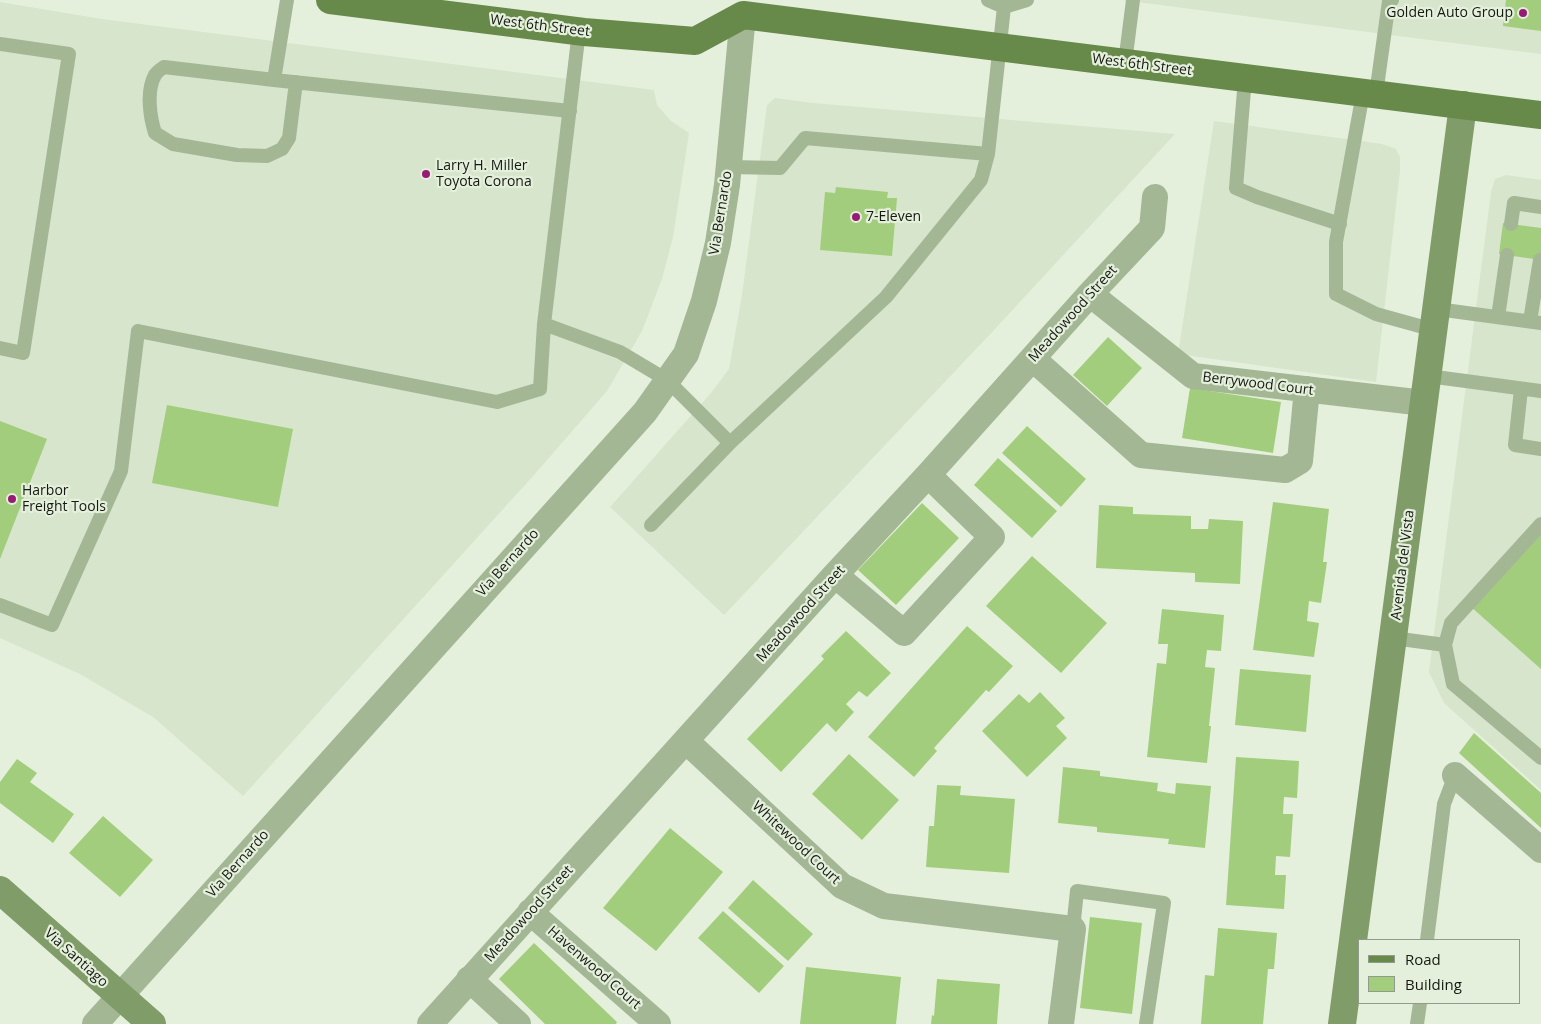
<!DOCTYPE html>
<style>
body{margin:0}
#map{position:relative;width:1541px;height:1024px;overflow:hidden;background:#e5f0dc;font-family:"Open Sans",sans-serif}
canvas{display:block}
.legend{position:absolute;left:1358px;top:939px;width:162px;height:65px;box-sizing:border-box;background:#e5f0dc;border:1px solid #929a8b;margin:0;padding:6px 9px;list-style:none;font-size:15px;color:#151912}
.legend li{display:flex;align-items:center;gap:10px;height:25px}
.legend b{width:25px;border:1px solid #929a8b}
</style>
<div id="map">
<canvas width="1541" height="1024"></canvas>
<ul class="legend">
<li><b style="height:6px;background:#678949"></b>Road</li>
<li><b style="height:14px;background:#a2cd7d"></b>Building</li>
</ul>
</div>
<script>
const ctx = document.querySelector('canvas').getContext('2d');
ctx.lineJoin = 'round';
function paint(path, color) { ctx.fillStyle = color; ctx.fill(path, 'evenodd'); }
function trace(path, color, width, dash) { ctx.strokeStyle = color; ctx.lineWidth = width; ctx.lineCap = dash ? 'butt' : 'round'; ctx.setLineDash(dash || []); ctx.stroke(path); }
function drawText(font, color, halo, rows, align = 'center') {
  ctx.font = font + ' "Open Sans",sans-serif'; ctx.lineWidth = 4.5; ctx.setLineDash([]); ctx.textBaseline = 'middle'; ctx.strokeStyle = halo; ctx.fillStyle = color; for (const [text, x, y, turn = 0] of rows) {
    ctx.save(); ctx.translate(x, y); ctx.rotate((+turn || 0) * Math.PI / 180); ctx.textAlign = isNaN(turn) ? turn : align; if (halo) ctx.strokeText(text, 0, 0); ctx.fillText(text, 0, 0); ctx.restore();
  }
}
const built = new Path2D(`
 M1122,0H1541V54L1406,37Z
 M0,2L102,19L654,90L657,105L671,121L689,133L673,237L662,279L642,331L607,391L534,475L243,796L153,717L80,674L0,638Z
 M775,98L813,103L1175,134L994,330L724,615L610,507L711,393L729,369L742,295L767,105Z
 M1214,121L1382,144L1396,149L1400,157V171L1376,382L1178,354Z
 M1506,175L1541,180V790L1444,703L1429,672L1491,192L1495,179Z`);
const building = new Path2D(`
 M1506,0H1541V31L1503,26Z
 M836,187L888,192L887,198H897L892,256L820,250L825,192L835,193Z
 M1503,223L1541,228V260L1499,254Z
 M1108,337L1142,368L1107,406L1073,375Z
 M1190,388L1281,402L1273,453L1182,438Z
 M167,405L293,429L278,507L152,483Z
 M0,421L47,439L0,559Z
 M1027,426L1086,479L1061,507L1002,453Z
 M998,458L1057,511L1032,538L974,485Z
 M1273,502L1329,509L1323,562H1327L1321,603L1309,601L1307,621L1319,623L1314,657L1253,650Z
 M922,503L959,538L896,605L858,570Z
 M1099,505L1133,507V514L1191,516V529H1208L1209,519L1243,521L1240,584L1195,582V573L1096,568Z
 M1541,527V669L1470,606Z
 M1032,556L1107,623L1061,673L986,606Z
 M1162,609L1224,615L1221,651L1207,650L1205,667L1215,668L1209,726H1211L1207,763L1147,757L1157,663L1166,664L1168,644H1158Z
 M967,626L1013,666L989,692L986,690L934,748L937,751L914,777L868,737Z
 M846,631L891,673L867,697L859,691L846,704L854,712L836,732L827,723L781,772L747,739L824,659L821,656Z
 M1240,669L1311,675L1306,732L1235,725Z
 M1040,692L1065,718L1056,726L1067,738L1027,777L982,731L1019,694L1029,703Z
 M1474,733L1541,793V828L1459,753Z
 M849,754L899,800L862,840L812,794Z
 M1236,757L1299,761L1297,798L1284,797L1283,814H1293L1290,857L1276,856L1275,875H1286L1284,909L1226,905Z
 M17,759L37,773L30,782L74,814L53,843L0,803V782Z
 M1063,767L1100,771V776L1158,783L1157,791L1175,794L1176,783L1211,786L1205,848L1168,844L1169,839L1097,832V827L1058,823Z
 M937,785L961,786L960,795L1015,799L1009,873L926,867L929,826H934Z
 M103,816L153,860L120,897L69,853Z
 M670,828L723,872L656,951L603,908Z
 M753,880L813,934L788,961L728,908Z
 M723,911L784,966L759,993L698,938Z
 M1090,917L1142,923L1132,1014L1080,1008Z
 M1218,928L1277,933L1274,969H1268L1263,1024H1201L1205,975L1214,976Z
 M534,943L617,1022L616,1024H545L499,979Z
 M806,967L901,977L896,1024H800Z
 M937,979L1000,984L997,1024H931L932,1015L934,1016Z`);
const lane = new Path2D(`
 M287,0L274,80L570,111
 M988,0L1004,7L1027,0
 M0,44L69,54L23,353L0,348
 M1125,63L1133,0
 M1245,78L1236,188L1257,197L1340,224
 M274,80L164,67C161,69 157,72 155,75C146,91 150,117 155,133L173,144L237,155L267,156L282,149L289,138L296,82
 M1363,93L1336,242V294L1376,314L1434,330
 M1376,94L1389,1L1392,0
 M988,154L1004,7
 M1511,224L1514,203L1541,207
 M1437,309L1541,323
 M1498,317L1507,255
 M1530,321L1540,260
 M544,324L620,352L667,380L730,443
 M1428,376L1541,391
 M1521,389L1515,445L1541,449
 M651,525L730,443L886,297L981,180L988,154L805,138L780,168L729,167
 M0,605L52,625L121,471L138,331L497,402L540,389L544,324L579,31
 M1393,638L1445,645L1453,684L1541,758
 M1445,645L1451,623L1541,524
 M1073,929L1077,891L1164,903L1146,1024
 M1427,940L1444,804L1455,775
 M1417,1024L1420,1003`);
const street = new Path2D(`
 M1090,294L1193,376L1424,403
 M1033,359L1141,455L1285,470L1300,461L1307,389
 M835,575L904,633L992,537L928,475
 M686,741L842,886L884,906L1073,929L1061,1024
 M1455,775L1541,850
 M530,912L658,1024
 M469,979L518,1024
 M95,1024L645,412L686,354L704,301L718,243L727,185L743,15
 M430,1024L835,575L928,475L1090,294L1152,228L1155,197`);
const secondary = new Path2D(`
 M0,890L152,1024
 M1342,1024L1463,105`);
const primary = new Path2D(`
 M330,0L584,32L695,41L743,15L1541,115`);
const markers = [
 [1523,13,5,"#961b75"],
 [426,174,5,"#961b75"],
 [856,217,5,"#961b75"],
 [12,499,5,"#961b75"]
];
const poiNames = [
 ["Golden Auto Group",1513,13,"right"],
 ["Larry H. Miller",436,166],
 ["Toyota Corona",436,182],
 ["7-Eleven",866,217],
 ["Harbor",22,491],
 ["Freight Tools",22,507]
];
const streetNames = [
 ["West 6th Street",540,26,7],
 ["West 6th Street",1142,65,7],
 ["Via Bernardo",721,213,-81],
 ["Meadowood Street",1073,314,-48],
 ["Berrywood Court",1258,384,7],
 ["Via Bernardo",508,563,-48],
 ["Avenida del Vista",1403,565,-83],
 ["Meadowood Street",801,614,-48],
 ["Whitewood Court",796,843,43],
 ["Via Bernardo",238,864,-48],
 ["Meadowood Street",529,914,-48],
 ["Via Santiago",76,958,42],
 ["Havenwood Court",594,968,41]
];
paint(built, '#d6e5cb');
paint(building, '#a2cd7d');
trace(lane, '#a3b795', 14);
trace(street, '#a3b795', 26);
trace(secondary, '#809c69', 28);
trace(primary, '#678949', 28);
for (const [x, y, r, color] of markers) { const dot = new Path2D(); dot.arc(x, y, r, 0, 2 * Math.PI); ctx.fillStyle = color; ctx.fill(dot); trace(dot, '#e5f0dc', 2); }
drawText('14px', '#151912', '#e5f0dc', poiNames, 'left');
drawText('14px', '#151912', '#e5f0dc', streetNames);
</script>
